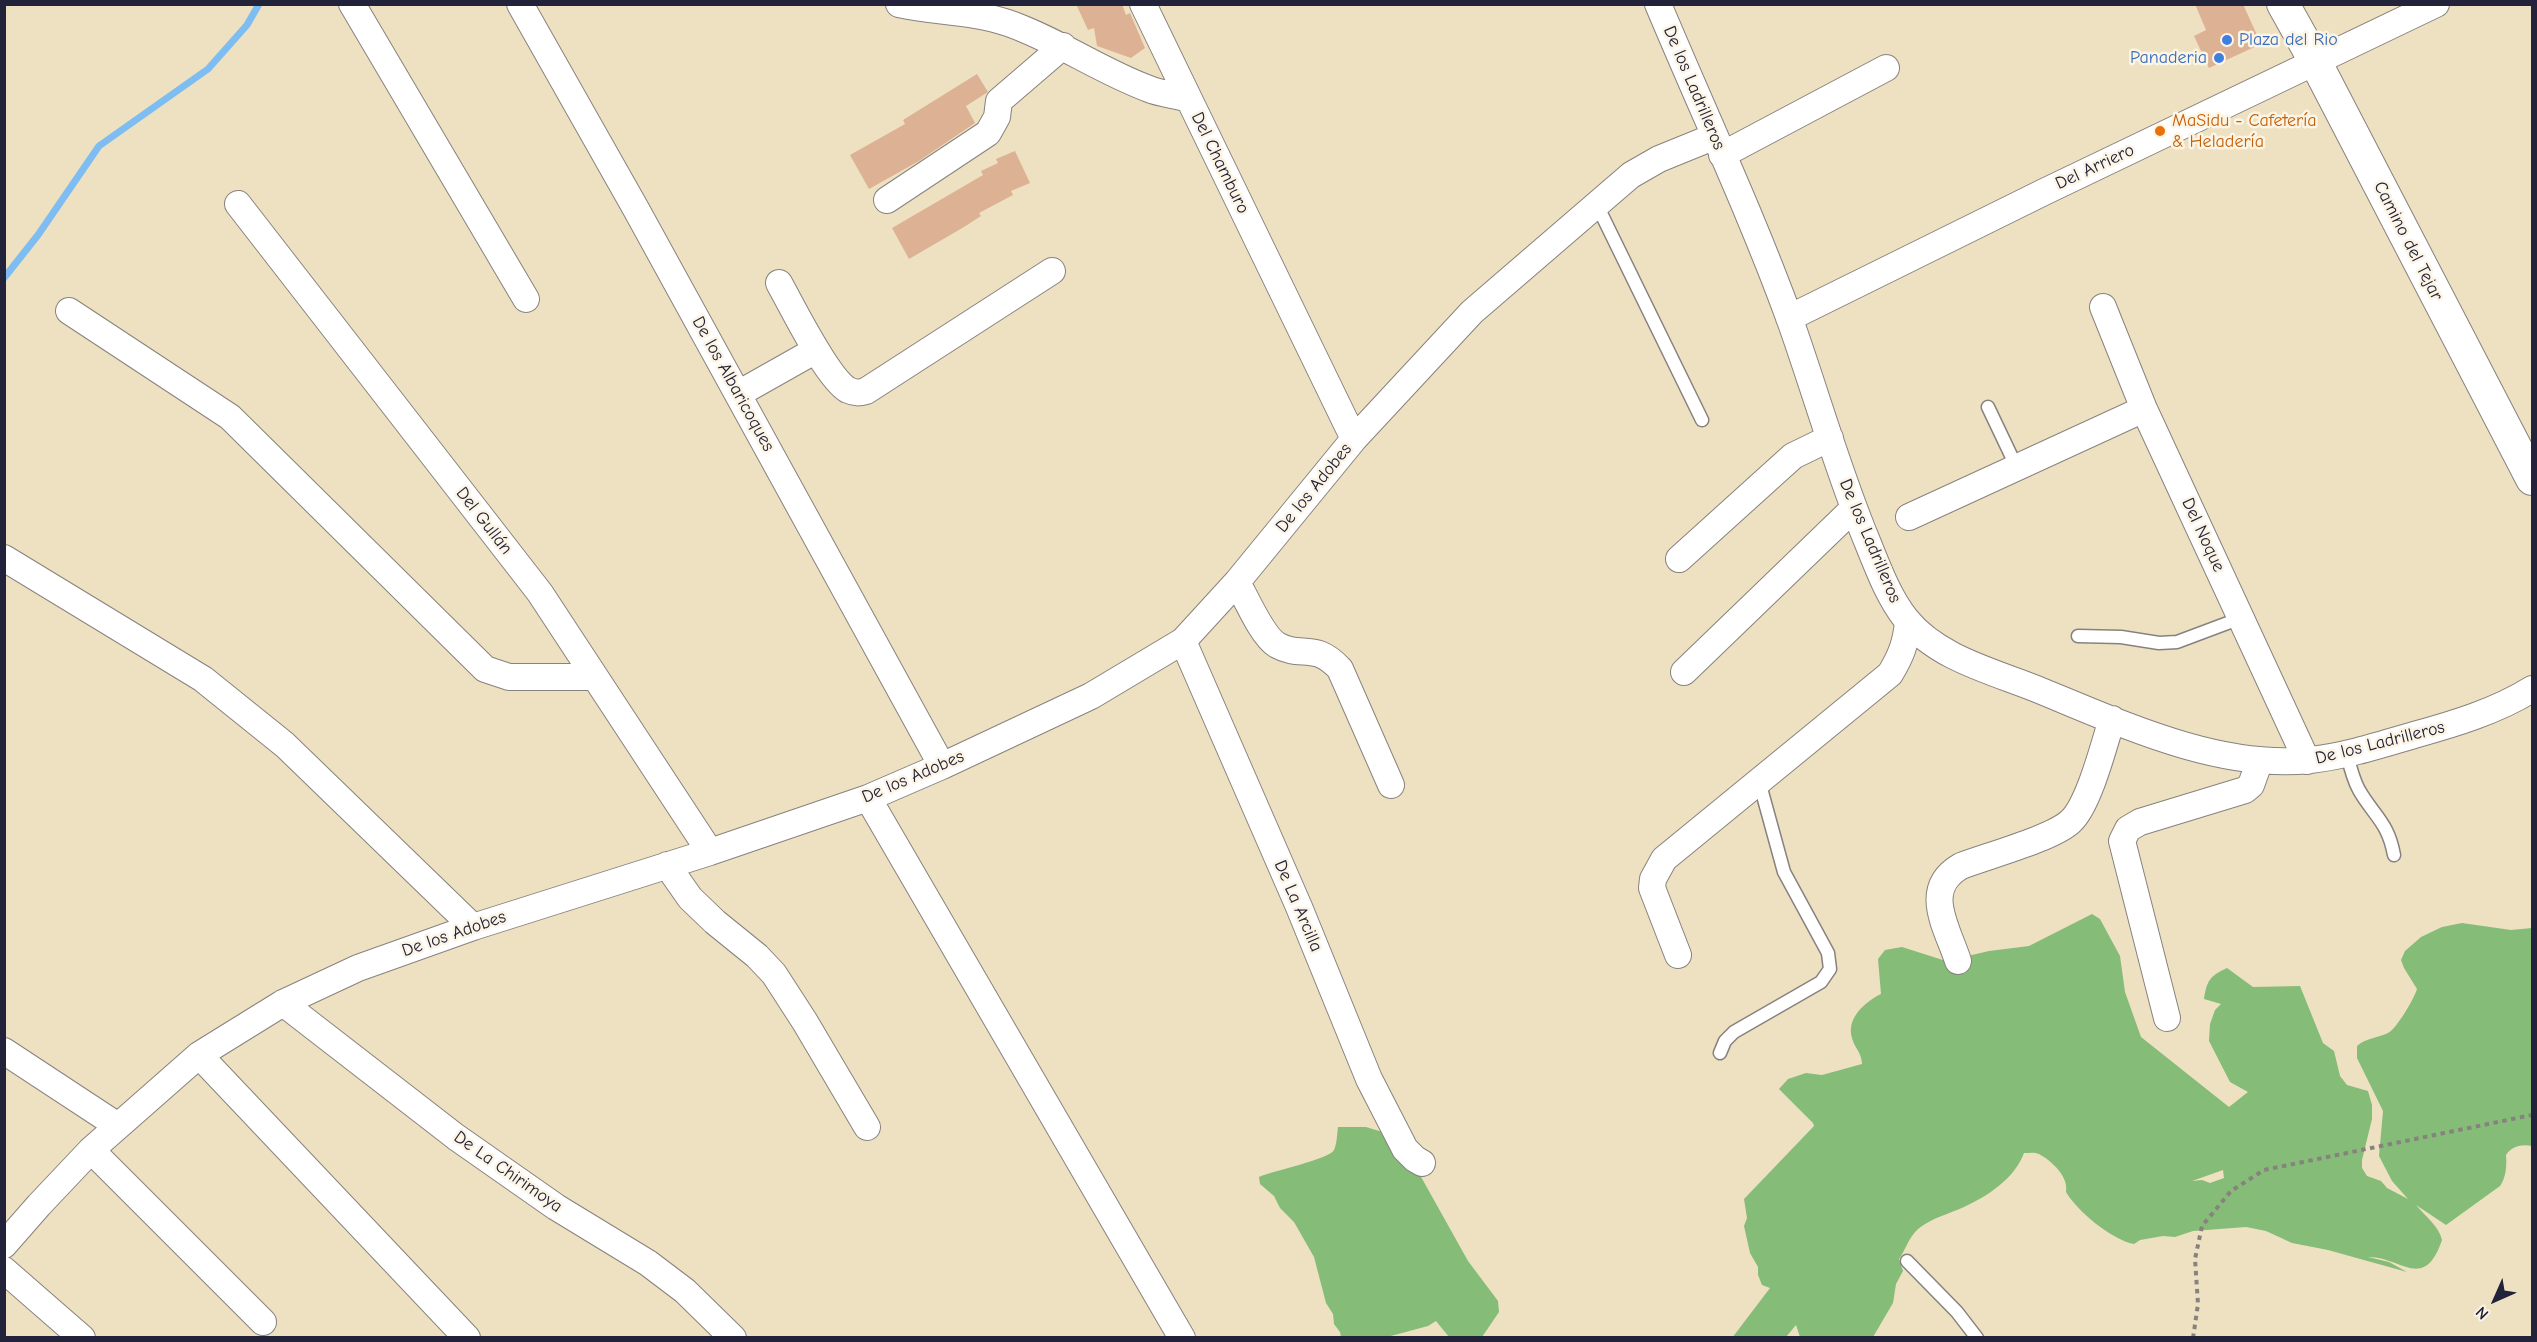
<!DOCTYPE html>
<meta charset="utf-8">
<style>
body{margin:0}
#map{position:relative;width:2537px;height:1342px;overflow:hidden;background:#eee1c1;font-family:"Comic Neue",sans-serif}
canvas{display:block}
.frame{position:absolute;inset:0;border:6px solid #22223b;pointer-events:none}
.north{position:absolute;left:2465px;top:1270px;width:60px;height:60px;-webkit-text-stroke:4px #fcf5e5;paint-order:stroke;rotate:225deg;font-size:16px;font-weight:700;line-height:24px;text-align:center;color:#22223b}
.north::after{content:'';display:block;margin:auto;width:21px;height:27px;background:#22223b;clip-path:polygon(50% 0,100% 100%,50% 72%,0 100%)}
</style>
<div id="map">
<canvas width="2537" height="1342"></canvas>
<div class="frame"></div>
<div class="north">N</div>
</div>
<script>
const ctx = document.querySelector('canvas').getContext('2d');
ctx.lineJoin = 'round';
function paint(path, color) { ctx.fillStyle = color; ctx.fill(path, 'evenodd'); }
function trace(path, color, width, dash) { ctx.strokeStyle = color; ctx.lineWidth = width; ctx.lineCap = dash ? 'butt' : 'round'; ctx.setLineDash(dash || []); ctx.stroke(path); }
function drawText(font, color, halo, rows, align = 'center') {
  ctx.font = font + ' "Comic Neue",sans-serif'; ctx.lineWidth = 5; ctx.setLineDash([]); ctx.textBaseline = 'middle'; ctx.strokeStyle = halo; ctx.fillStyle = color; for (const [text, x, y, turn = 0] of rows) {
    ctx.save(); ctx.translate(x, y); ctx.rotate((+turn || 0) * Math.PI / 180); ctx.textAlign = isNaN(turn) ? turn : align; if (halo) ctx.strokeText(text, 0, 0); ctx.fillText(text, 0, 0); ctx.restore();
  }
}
const forest = new Path2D(`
 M2092,914L2100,919L2120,956L2125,992L2141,1037L2229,1107L2248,1092L2230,1082L2209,1041L2210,1024L2215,1010L2221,1004L2204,999C2207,980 2210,976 2227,968L2253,987L2300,986L2323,1043L2334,1051L2340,1076L2347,1085L2368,1091L2372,1105V1119L2362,1160V1168L2367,1176L2381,1181L2387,1188L2408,1199L2392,1181L2379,1156L2383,1111L2357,1058V1046C2366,1038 2377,1038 2388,1033C2396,1030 2415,997 2417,989L2404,968L2401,960L2405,951L2421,937L2442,927L2462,923L2511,930L2532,928V1146C2522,1144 2512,1146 2506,1155C2507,1165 2506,1178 2500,1186L2446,1225L2416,1205C2425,1216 2439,1226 2442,1240C2424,1293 2400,1256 2368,1257L2389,1262L2407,1272L2328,1250L2292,1243L2266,1231L2246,1227L2193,1231L2175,1237L2163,1236L2140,1240L2134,1244C2112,1240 2077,1211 2066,1192C2069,1177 2052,1161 2039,1154C2035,1152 2029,1153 2024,1153C2015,1178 1988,1196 1964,1207C1949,1214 1931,1218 1918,1229C1909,1237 1906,1249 1899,1259L1903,1271L1896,1284L1893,1303L1873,1337H1800L1796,1325L1786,1337L1732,1338L1770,1288L1762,1285L1758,1275V1267L1750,1253L1744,1226L1747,1218L1744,1199L1814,1126L1813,1123L1779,1089L1788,1079L1806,1073L1822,1075L1862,1064C1861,1051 1855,1049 1852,1038C1846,1018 1865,1002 1881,994L1878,959L1885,950L1902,947L1946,961L1989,951L2029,946ZM2223,1170L2224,1178L2210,1183L2202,1180L2192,1181Z
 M1338,1127H1366L1389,1134L1420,1175L1468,1261L1498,1301L1499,1312L1482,1337H1449L1436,1321L1428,1326L1387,1337H1341L1340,1332L1334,1324L1333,1314L1326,1303L1314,1257L1294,1222L1280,1208L1274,1196L1260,1184L1259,1177C1272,1171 1330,1159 1334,1150C1337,1144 1337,1134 1338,1127Z`);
const stream = new Path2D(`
 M4,278L38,235L99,146L208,69L247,25L259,4`);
const building = new Path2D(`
 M1076,4H1122L1126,15L1130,13L1145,48L1131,58L1097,46L1094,28L1088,30Z
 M2195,4H2243L2261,44L2209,68L2194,36L2206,30Z
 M977,74L988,92L966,106L975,123L919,161L869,189L850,155L905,124L903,120Z
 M1015,151L1030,183L1011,191L1013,195L979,213L981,216L964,227L909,259L892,228L983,175L981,171L998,163L996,159Z`);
const path = new Path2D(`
 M2193,1338L2198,1304L2195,1259L2202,1226L2231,1191L2264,1170L2532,1115`);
const service = new Path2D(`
 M1596,203L1702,420
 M1988,407L2017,468
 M2078,636L2121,637L2159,643L2177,642L2241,618
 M2347,754C2350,767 2353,779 2359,790C2374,816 2388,822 2394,855
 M1720,1053L1725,1041L1734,1032L1821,982L1830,969L1828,953L1784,872L1759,781
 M1907,1261L1957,1312L1977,1338`);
const minor = new Path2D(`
 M352,4L526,299
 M520,4L636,209L942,766
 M899,4C935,12 973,11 1008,23C1057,40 1100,71 1149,89C1161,94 1176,95 1189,99L1354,439
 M1143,4L1189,99
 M1658,4C1702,109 1751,213 1790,320C1816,393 1837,469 1867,541C1878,568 1888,596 1906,619C1936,657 1991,671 2034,688C2118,722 2217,770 2310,760C2346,756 2380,745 2414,735C2454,724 2497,711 2532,689
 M1722,155L1886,68
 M887,200L988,133L997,117L999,101L1063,46
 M238,204L540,593L710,852
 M779,283C792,306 827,378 848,390C855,393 859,393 866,391L1052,271
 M2103,307L2144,409L2307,761
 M69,311L230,417L485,669L509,677H595
 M1789,318L2044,192L2436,4
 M738,394L816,350
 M1909,517L2144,409
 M4,558L203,679L285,745L473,927
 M1679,559L1793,456L1830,438
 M1237,582C1246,598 1262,636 1277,645C1302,659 1314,641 1340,669L1391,785
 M1183,641L1299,907L1369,1079L1405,1149L1415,1159L1422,1163
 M1684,672L1854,508
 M868,798L1182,1338
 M667,865L690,898L715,922L757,956L774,974L805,1022L867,1127
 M1678,955L1652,888L1653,879L1664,859L1890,674C1901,656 1906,643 1908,622
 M1958,961C1947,927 1921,889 1961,866C1987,856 2054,838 2071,821C2089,804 2104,745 2112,719
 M283,1003L456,1137L556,1207L648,1263L685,1291L733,1338
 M2167,1018L2122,841L2128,829L2140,822L2245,790L2251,785L2260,760
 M4,1051L118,1126
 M199,1055L467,1338
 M91,1150L263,1322
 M4,1245L39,1205L91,1150L199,1055L283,1003L358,968L473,927L710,852L868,798L942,766L1091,696L1183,641L1237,582L1354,439L1472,312L1631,175L1659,159L1713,137
 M4,1270L82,1338`);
const tertiary = new Path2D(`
 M2283,4L2316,63L2532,479`);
const markers = [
 [2227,40,6,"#3f7fe0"],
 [2219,58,6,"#3f7fe0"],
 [2160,131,6,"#e8710a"]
];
const shopNames = [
 ["Plaza del Rio",2239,40],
 ["Panaderia",2207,58,"right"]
];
const streetNames = [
 ["De los Ladrilleros",1694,88,67],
 ["Del Chamburo",1220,163,64],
 ["Del Arriero",2095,167,-25],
 ["Camino del Tejar",2408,241,63],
 ["De los Albaricoques",733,384,61],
 ["De los Adobes",1314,488,-51],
 ["Del Gullán",484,521,52],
 ["Del Noque",2203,535,65],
 ["De los Ladrilleros",1870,541,67],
 ["De los Ladrilleros",2380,743,-14],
 ["De los Adobes",913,777,-23],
 ["De La Arcilla",1298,906,67],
 ["De los Adobes",454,934,-19],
 ["De La Chirimoya",508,1172,35]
];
const foodNames = [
 ["MaSidu - Cafetería",2172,121],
 ["& Heladería",2172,142]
];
paint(forest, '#84bc78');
trace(stream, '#7dbdf1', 7);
paint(building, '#ddb194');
trace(service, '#88827e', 15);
trace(minor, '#88827e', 28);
trace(tertiary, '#88827e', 34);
trace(path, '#88827e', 4, [4.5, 4.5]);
trace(service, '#fff', 12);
trace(minor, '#fff', 26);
trace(tertiary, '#fff', 32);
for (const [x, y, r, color] of markers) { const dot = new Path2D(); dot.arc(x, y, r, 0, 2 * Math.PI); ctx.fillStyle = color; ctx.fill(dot); trace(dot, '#fcf5e5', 2); }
drawText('18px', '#366cbe', '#fcf5e5', shopNames, 'left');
drawText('18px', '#22223b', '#fcf5e5', streetNames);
drawText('18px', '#c56008', '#fcf5e5', foodNames, 'left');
</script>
